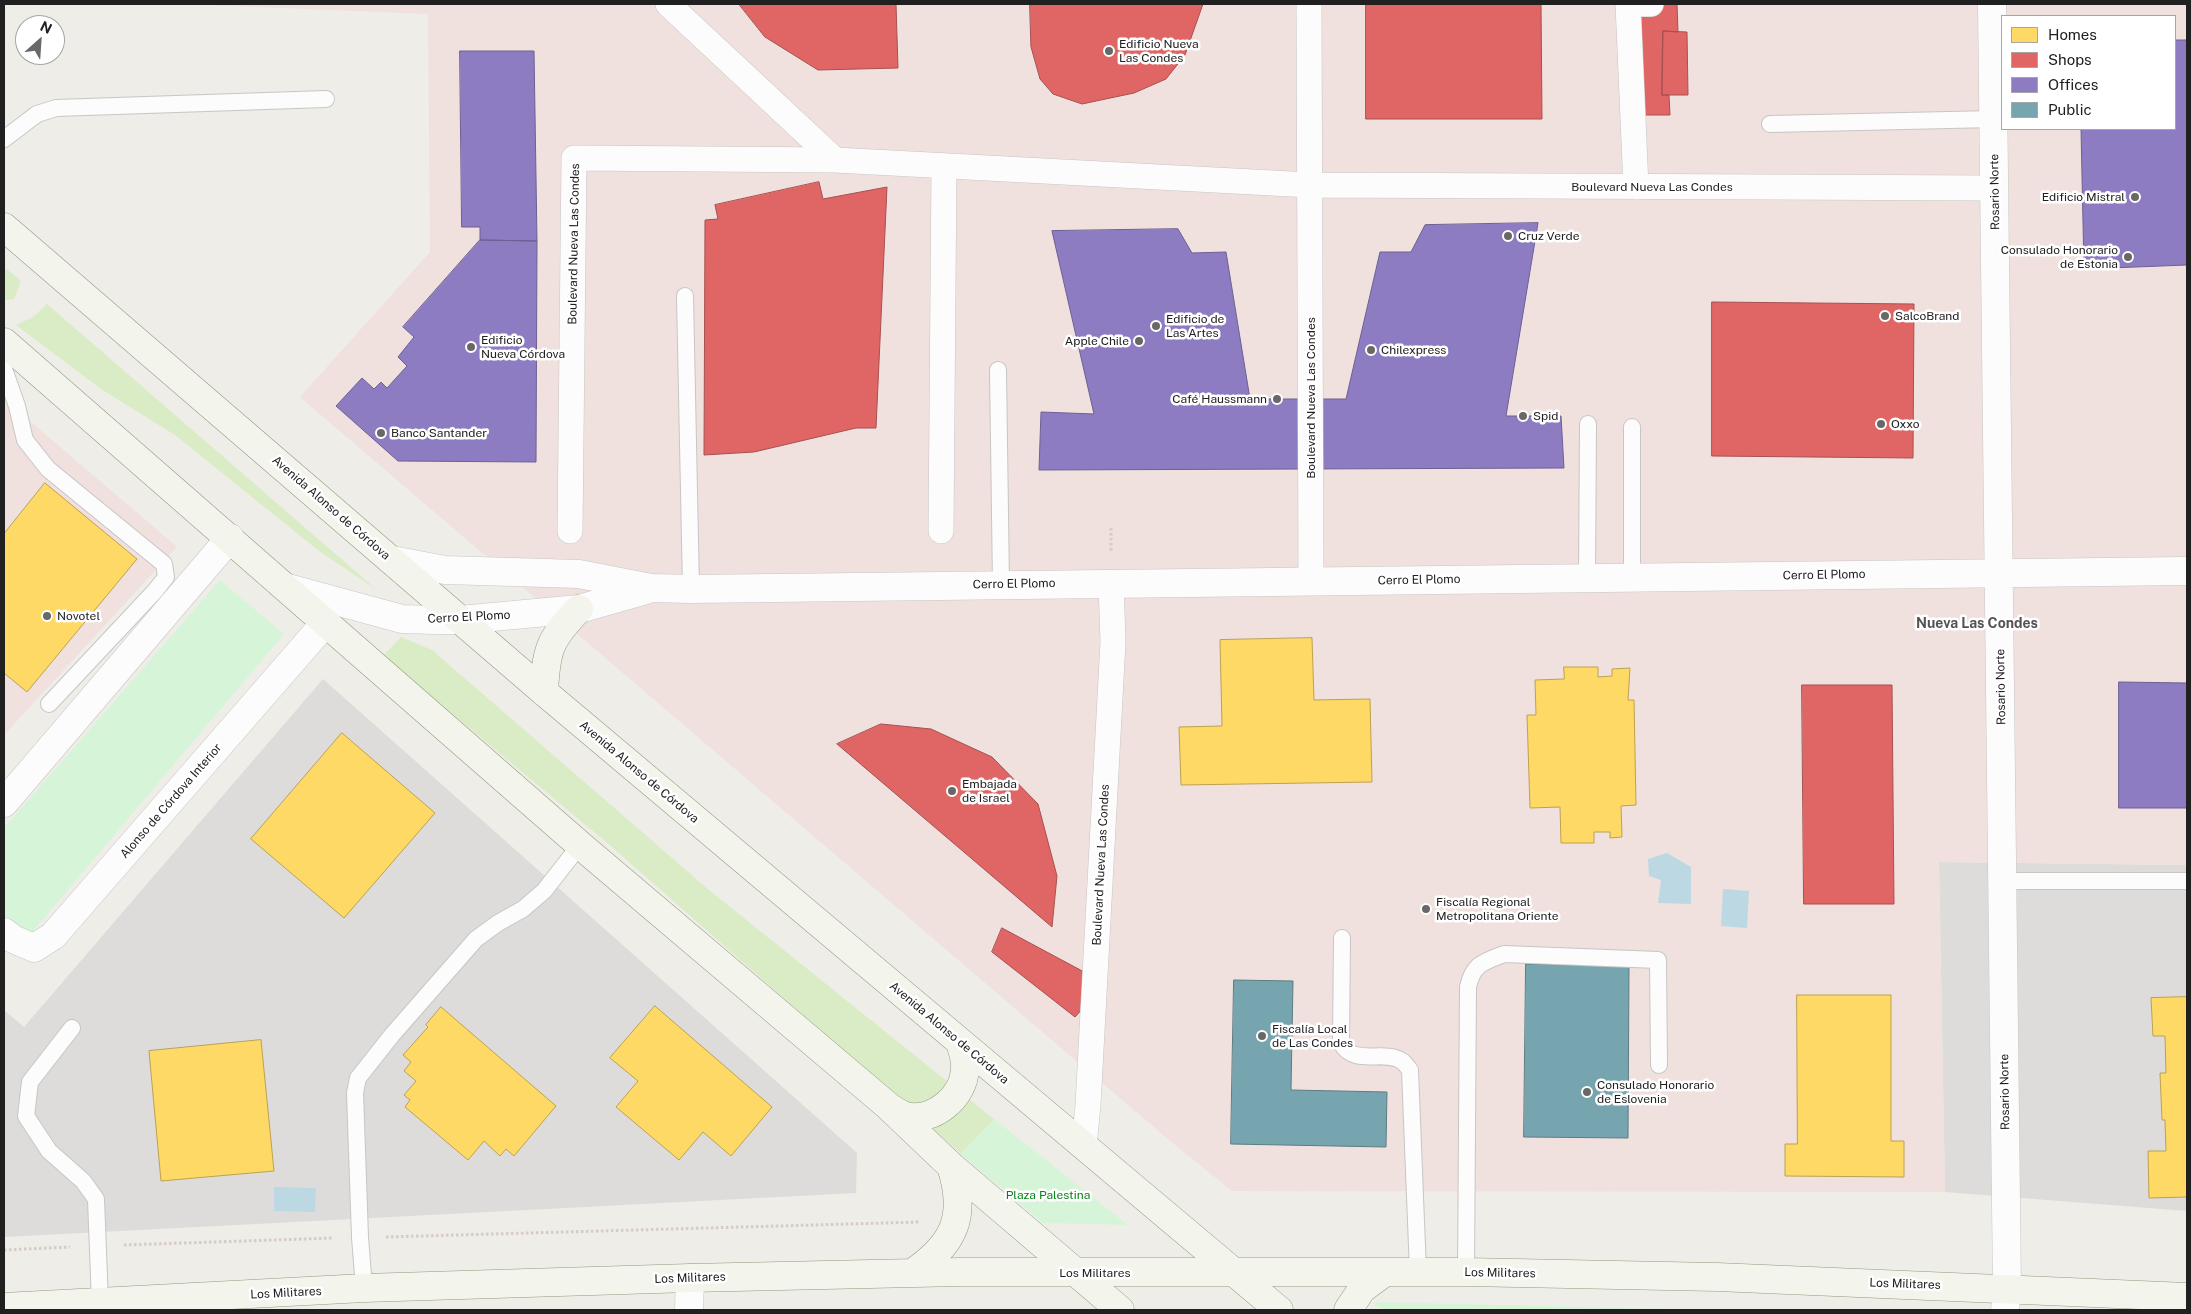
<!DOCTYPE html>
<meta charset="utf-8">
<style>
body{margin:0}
#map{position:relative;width:2191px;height:1314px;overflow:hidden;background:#eeede8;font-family:"Public Sans",sans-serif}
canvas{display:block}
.frame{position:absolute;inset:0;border:5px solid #202020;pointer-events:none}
.legend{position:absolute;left:2001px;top:15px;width:175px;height:115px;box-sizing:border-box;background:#fff;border:1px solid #a6a6a6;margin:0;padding:6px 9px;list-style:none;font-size:15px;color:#202020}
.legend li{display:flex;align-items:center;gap:10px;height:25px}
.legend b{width:25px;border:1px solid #a6a6a6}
.north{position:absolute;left:15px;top:15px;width:50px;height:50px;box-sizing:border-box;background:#fff;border:1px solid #a6a6a6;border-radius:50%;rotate:26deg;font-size:14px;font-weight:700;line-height:20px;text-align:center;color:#202020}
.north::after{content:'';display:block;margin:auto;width:18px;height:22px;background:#686866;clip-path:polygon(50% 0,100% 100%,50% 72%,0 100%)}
</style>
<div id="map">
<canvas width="2191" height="1314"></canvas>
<div class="frame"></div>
<ul class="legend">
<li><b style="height:14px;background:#ffd966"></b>Homes</li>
<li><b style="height:14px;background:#e06666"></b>Shops</li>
<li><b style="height:14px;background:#8e7cc3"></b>Offices</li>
<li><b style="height:14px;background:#76a5af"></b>Public</li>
</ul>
<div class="north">N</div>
</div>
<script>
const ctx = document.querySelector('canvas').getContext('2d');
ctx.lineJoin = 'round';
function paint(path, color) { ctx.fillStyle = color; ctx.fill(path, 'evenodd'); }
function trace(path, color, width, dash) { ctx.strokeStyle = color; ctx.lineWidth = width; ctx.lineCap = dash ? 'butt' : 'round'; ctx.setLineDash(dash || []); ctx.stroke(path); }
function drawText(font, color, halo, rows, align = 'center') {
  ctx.font = font + ' "Public Sans",sans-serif'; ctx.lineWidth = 5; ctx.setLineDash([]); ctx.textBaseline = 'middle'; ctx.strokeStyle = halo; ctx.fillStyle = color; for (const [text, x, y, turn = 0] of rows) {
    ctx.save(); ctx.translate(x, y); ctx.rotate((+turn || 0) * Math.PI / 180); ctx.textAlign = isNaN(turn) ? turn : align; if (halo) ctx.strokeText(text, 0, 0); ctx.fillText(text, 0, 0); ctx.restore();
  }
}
const residential = new Path2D(`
 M323,679L857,1153L856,1193L4,1237V1010L24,1027Z
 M1939,862L2187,865V1211L1945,1192Z`);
const commercial = new Path2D(`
 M181,4H2187V865L1939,862L1945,1192L1232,1191L1170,1141L300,397L430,252L428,14ZM2002,16H2175V129H2002Z
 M4,399L177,547L4,735Z`);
const grass = new Path2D(`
 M4,267L21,281L14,299L4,300Z
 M47,304L377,590L319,551L175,435L101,389L16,325L33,317Z
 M401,637L432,650L709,890L994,1119L961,1154L612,847L383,656Z`);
const park = new Path2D(`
 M220,580L284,634L28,937L4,939V828Z
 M994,1119L1128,1225L1043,1223L961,1154Z
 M1372,1302L1706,1310H1384Z`);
const water = new Path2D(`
 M1667,853L1691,867V904L1658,903L1661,880L1649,876L1648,859Z
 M1723,889L1749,891L1747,928L1721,926Z
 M274,1187L316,1188L315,1212L274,1211Z`);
const homes = new Path2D(`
 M45,483L137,559L27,692L4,673V534Z
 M1312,638L1314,700L1370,699L1372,782L1181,785L1179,727L1222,726L1220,640Z
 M1564,667H1598V677L1612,676V669L1630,668L1628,700H1634L1636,805L1621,806L1622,837L1610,838V832H1594V843H1561L1560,807L1530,808L1527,715H1536L1535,680L1564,679Z
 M342,733L435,813L344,918L251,839Z
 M1797,995H1891V1141H1904V1177L1785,1176V1144H1797Z
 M2187,997V1197L2149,1198L2148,1151H2166L2165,1120H2162L2160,1073H2166L2165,1036H2153L2151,998Z
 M655,1006L772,1107L731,1156L703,1132L679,1160L616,1107L638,1081L610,1058Z
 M441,1007L556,1106L514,1156L506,1149L500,1156L484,1141L468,1160L405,1107L410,1100L404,1095L416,1081L404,1071L411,1062L403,1055L428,1027L426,1025Z
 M261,1040L274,1171L161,1181L149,1051Z`);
const shops = new Path2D(`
 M739,4H896L898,68L818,70L765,37Z
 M1030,4H1203L1185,55L1166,79L1134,93L1082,104L1053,94L1040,79L1031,47Z
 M1366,4H1541L1542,119H1366Z
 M1638,4H1677L1678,32L1663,31L1662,95H1669L1670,115H1639Z
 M1663,31L1687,32L1688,95H1662Z
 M819,182L823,199L887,187L876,428H856L754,452L704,455L705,220L718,219L715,205Z
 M1712,302L1914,304L1913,458L1712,456Z
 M1802,685H1892L1894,904H1804Z
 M881,724L931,729L992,757L1038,804L1057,876L1052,927L837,744Z
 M1002,928L1086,973V1005L1075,1017L992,952Z`);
const offices = new Path2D(`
 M2175,40H2187V265L2084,269L2081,129H2175Z
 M460,51H534L537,241L480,240V227H462Z
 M1538,223L1506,416H1561L1564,468L1300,469L1298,399H1346L1380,252H1411L1425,225Z
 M1178,229L1192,253L1226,252L1250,399H1298L1300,469L1039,470L1041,412L1094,414L1052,231Z
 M480,240L537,241L536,462L398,461L336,406L362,378L374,389L381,382L387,388L407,366L398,357L414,337L403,327Z
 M2119,682L2187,683V808H2119Z`);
const public = new Path2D(`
 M1526,964L1629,966L1628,1138L1524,1137Z
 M1234,980L1293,981L1291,1090L1387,1092L1386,1147L1231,1144Z`);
const path = new Path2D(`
 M1111,528V552
 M386,1237L920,1222
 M124,1245L333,1238
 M4,1250L70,1247`);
const service = new Path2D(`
 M1770,124L1994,119
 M4,139L37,114L56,108L326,99
 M685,296L691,589
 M4,369L17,406L25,440L48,469L164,564L166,577L155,591L49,704
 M998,370L1001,585
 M1632,577V427
 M1587,578L1588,424
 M2003,881H2187
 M1342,938L1341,1043C1354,1067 1383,1049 1402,1061C1405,1063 1408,1068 1410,1070L1418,1272
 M72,1028L30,1082L26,1116L49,1151L83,1181L96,1199L100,1303
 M1466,1272L1468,987C1473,964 1483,962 1504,954L1658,960L1659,1065
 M364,1288L360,1237L355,1093L358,1078L392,1035L476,939L498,923L523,909L544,891L580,845`);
const pedestrian = new Path2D(`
 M668,4L835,160L1310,185L1994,188
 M1309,4L1311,581
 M1636,187L1628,4H1651
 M570,531L574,158L835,160
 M941,531L944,167
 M1084,1146L1088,1105L1113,642L1111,583`);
const minor = new Path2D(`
 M1992,4L2007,1289
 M392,560L445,570L579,574L651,588L691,589L2187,571
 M288,588L402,619L434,620H460L579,609L646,590
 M4,803L230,538
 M4,932L13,939L34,948L53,936L326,622
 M689,1310L690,1278`);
const tertiary = new Path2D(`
 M2005,1310L2007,1289`);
const secondary = new Path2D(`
 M4,227L544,692L1279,1310
 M4,342L580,845L888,1106L951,1166L1120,1310
 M544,692C546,651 549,639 579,609
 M891,1108C895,1111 900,1114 905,1116C933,1123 964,1097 965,1069C966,1060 963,1052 960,1043
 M912,1273C955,1244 967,1216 951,1166
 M4,1307L364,1288L690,1278L960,1272H1466L1717,1277L2187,1297
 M1348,1310L1362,1289L1384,1273`);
const markers = [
 [1109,51,5,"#686866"],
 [2135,197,5,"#686866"],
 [1508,236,5,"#686866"],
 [2128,257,5,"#686866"],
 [1885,316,5,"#686866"],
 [1156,326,5,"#686866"],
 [1139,341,5,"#686866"],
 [471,347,5,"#686866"],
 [1371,350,5,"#686866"],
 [1277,399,5,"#686866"],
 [1523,416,5,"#686866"],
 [1881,424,5,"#686866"],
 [381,433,5,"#686866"],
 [47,616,5,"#686866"],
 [952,791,5,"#686866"],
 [1426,909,5,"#686866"],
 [1262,1036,5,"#686866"],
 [1587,1092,5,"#686866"]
];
const poiNames = [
 ["Edificio Nueva",1119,44],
 ["Las Condes",1119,58],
 ["Edificio Mistral",2125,197,"right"],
 ["Cruz Verde",1518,236],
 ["Consulado Honorario",2118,250,"right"],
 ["de Estonia",2118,264,"right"],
 ["SalcoBrand",1895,316],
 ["Edificio de",1166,319],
 ["Las Artes",1166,333],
 ["Edificio",481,340],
 ["Nueva Córdova",481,354],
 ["Apple Chile",1129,341,"right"],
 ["Chilexpress",1381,350],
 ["Café Haussmann",1267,399,"right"],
 ["Spid",1533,416],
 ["Oxxo",1891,424],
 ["Banco Santander",391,433],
 ["Novotel",57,616],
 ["Embajada",962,784],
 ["de Israel",962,798],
 ["Fiscalía Regional",1436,902],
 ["Metropolitana Oriente",1436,916],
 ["Fiscalía Local",1272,1029],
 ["de Las Condes",1272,1043],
 ["Consulado Honorario",1597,1085],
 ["de Eslovenia",1597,1099]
];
const streetNames = [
 ["Boulevard Nueva Las Condes",1652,187],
 ["Rosario Norte",1995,192,-91],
 ["Boulevard Nueva Las Condes",574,244,-89],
 ["Boulevard Nueva Las Condes",1311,398,-90],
 ["Avenida Alonso de Córdova",331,508,41],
 ["Cerro El Plomo",1824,575,-1],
 ["Cerro El Plomo",1419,580,-1],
 ["Cerro El Plomo",1014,584,-1],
 ["Cerro El Plomo",469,617,-3],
 ["Rosario Norte",2001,687,-91],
 ["Avenida Alonso de Córdova",639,772,40],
 ["Alonso de Córdova Interior",171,801,-49],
 ["Boulevard Nueva Las Condes",1101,865,-87],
 ["Avenida Alonso de Córdova",949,1033,40],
 ["Rosario Norte",2005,1092,-91],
 ["Los Militares",1095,1273],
 ["Los Militares",1500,1273,1],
 ["Los Militares",690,1278,-2],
 ["Los Militares",1905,1284,2],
 ["Los Militares",286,1293,-3]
];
const parkNames = [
 ["Plaza Palestina",1048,1195]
];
const neighbourhoodNames = [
 ["Nueva Las Condes",1977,624]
];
paint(residential, '#dddcda');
paint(commercial, '#f0e1de');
paint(grass, '#d9ecc6');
paint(park, '#d6f5d8');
paint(water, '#bcd8e2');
paint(homes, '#ffd966');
trace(homes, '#bca251', 1);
paint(shops, '#e06666');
trace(shops, '#a65151', 1);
paint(offices, '#8e7cc3');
trace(offices, '#6d6092', 1);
paint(public, '#76a5af');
trace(public, '#5c7d84', 1);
trace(service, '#c7c6c4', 18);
trace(pedestrian, '#c7c6c4', 26);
trace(minor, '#c7c6c4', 29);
trace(tertiary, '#c7c6c4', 29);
trace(secondary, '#95997f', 29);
trace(path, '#d7cac7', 3, [2.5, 2.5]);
trace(service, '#fcfcfc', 16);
trace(pedestrian, '#fcfcfc', 25);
trace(minor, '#fcfcfc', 28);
trace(tertiary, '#fcfcfc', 28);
trace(secondary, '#f3f4eb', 28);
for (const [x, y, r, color] of markers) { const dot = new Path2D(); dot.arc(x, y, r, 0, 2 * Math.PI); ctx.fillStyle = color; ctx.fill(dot); trace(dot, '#fff', 2); }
drawText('12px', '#202020', '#fff', poiNames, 'left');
drawText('12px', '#202020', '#fff', streetNames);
drawText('12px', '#09821a', '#fff', parkNames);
drawText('bold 14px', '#535353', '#fff', neighbourhoodNames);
</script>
